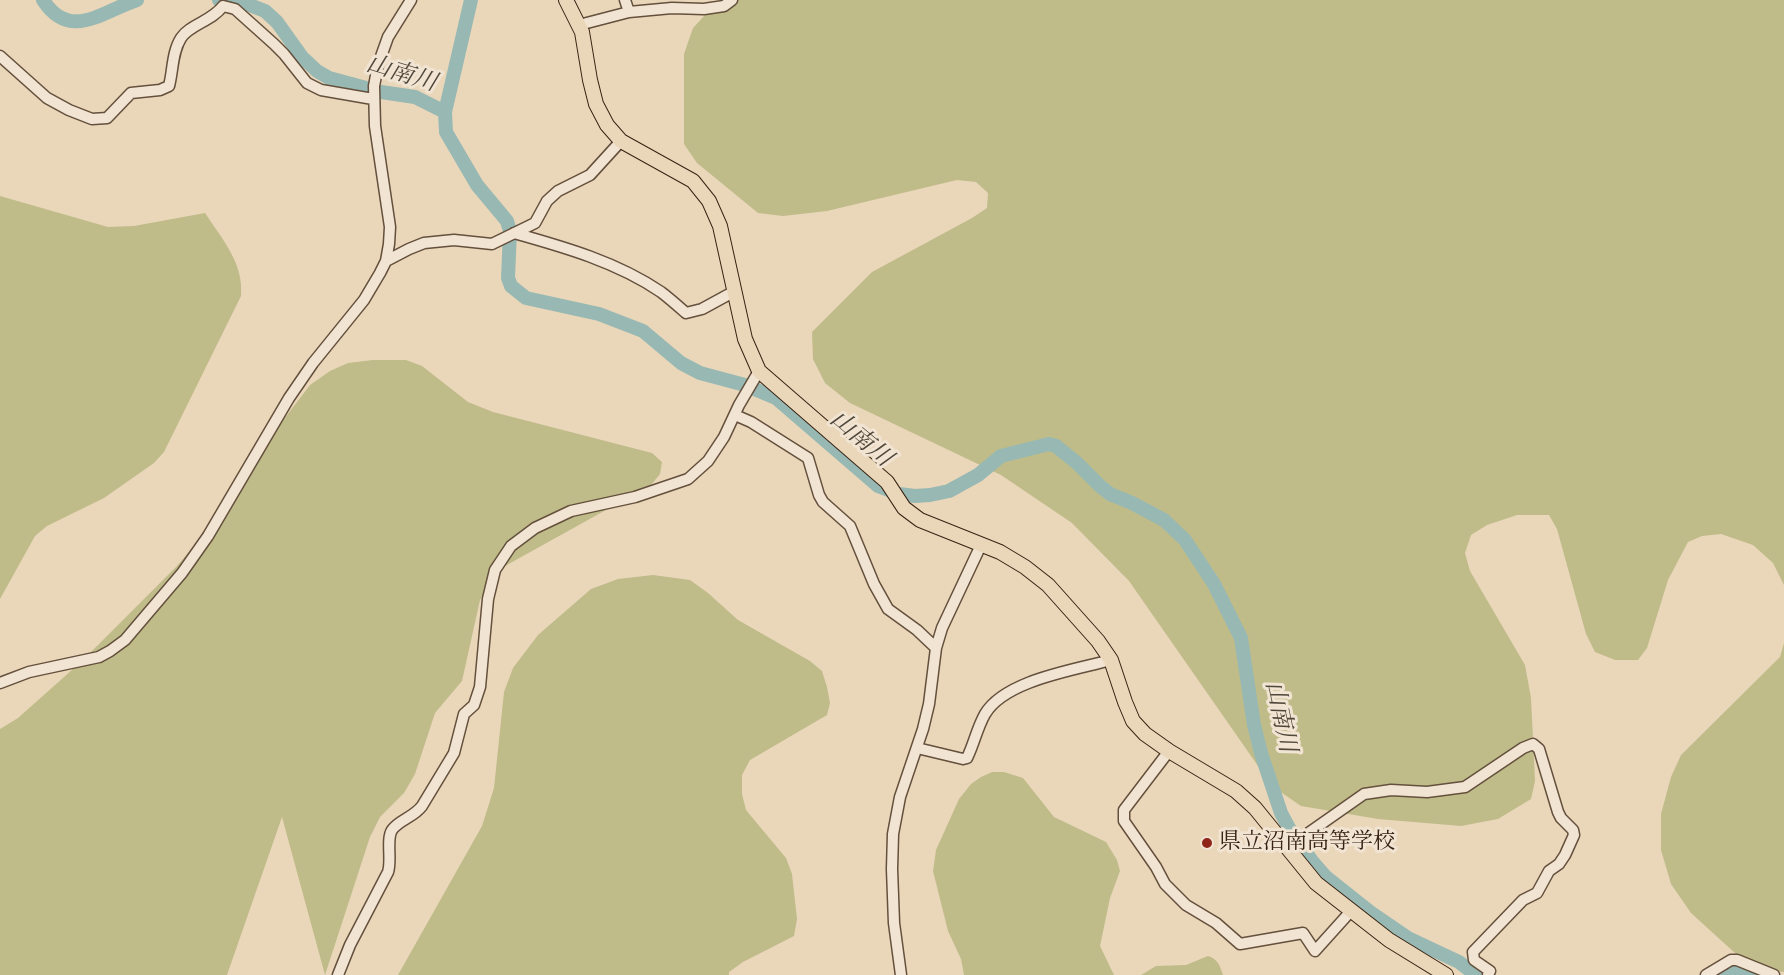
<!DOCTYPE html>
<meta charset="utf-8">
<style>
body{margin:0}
canvas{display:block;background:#ead6b9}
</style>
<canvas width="1784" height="975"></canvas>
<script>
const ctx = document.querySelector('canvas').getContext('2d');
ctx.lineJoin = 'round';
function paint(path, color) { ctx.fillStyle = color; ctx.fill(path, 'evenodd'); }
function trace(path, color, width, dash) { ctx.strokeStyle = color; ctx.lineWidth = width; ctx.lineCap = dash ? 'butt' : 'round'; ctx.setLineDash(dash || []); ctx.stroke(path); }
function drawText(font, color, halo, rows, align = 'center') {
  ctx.font = font + ' "IM FELL Double Pica","Noto Serif JP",serif'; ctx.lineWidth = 6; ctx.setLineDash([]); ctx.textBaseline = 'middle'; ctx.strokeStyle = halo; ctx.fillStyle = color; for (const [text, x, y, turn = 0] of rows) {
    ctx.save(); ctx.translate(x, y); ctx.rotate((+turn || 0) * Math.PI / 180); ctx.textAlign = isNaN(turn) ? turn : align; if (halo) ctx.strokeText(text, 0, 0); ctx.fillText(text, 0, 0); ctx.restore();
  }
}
const green = new Path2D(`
 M719,0H1784V585L1773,563L1753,545L1721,534L1702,536L1688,542L1668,580L1647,648L1638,660H1615L1595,652L1586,634L1557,529L1549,515H1517L1487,525L1471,535L1465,553L1470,571L1525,665L1531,698L1535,781L1531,799L1498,819L1461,826L1378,819L1301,806L1272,786L1129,581L1072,523L1001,475L850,403L825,383L813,359L812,332L872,272L972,218L987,208L988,193L976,182L957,180L827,211L783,216L758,213L697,163L684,144V54L693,28Z
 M0,196L108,227L134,226L205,213C222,239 244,263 241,296L164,452L154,463L104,498L47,526L35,536L0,599Z
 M373,360H406L422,366L468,402L493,412L652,453L662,462L660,474L651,485L505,566L491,580L480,600L462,681L435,713L415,774L404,793L380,817L370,837L325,975L282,817L227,975H0V729L18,718L82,661L176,567L213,524L271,436L310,385L330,371L348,363Z
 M653,575L690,580L708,593L738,620L810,661L822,671L827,687L830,703L827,715L750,760L742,775V794L746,810L786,858L792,874L797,919L794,936L743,962L729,972V975H398L482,826L494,788L504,692L513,668L538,635L591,589L618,579Z
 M1784,643V972L1774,971L1736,954L1691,913L1671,884L1661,850V814L1671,777L1681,755L1780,657Z
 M992,772H1004L1023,778L1054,817L1106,842L1117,860L1120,871L1110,898L1100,946L1114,975H964L961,959L948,931L933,871L936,850L959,799L971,784L981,777Z
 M1208,956C1218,959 1220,966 1223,975H1141L1156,966L1186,965Z`);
const river = new Path2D(`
 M43,0C70,42 103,11 137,0
 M219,0L247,4L265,11L277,22L302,57L317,71L329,78L381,92L415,97L445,112
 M471,0L445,112L446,132L477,185L507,221L510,231L508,278L511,286L526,298L599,314L643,331L681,363L700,373L745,385L776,398L878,486L899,494L915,496L930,495L949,491L978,475L1001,456L1049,444L1056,446L1077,463L1100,486L1110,494L1132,503L1164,520L1185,540L1214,584L1241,638L1254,725L1261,753L1281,813L1289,828L1312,861L1326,877L1370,912L1408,938L1459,962L1476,975
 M1723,975C1734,971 1743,971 1754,975`);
const minor = new Path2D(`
 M625,0L629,12
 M223,6L235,9L274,44L284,54L307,83L321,90L373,99
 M579,25L629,12L672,8L704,9L724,6L732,0
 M0,56L47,98L69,110L92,119L107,118L131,93L160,90L169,86C173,71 172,52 181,38C189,25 212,21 223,6
 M514,233C564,247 617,262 661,292C669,298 678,306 686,313L702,309L735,291
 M386,261L409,249L424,243L454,240L492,244L535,223L547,201L558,191L590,175L621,141
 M735,415L751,422L808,458L819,495L823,502L850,526L874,584L888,609L917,630L936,648
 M0,683L29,672L99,657L110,651L125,640L182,573L208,536L289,398L313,363L364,300L380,273L386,261L389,244L390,227L375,126L374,86L378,65L388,37L411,0
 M917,748L963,759L967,758C974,744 977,728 985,714C1005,680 1075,670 1111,660
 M1169,751L1124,810V821L1156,867L1165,884L1186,905L1216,923L1240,944L1303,933L1315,951L1351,911
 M1287,848L1364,794L1391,790L1427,792L1465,787L1523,748L1533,744L1539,749L1558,812L1561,818L1573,830L1574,835L1565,855L1559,864L1549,871L1537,893L1523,900L1473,952L1474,960L1490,971L1488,975
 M338,975L350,945L388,872C392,861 386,839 392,830C399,820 414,817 422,806L454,753L464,714L474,705L480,687L488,599L495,570L511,546L535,528L571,511L635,497L688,479L708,461L724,437L739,405L759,371
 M901,975L894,923L892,869L893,834L900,797L923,729L929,704L936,648L942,628L981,545
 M1706,975L1731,960H1737L1774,975`);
const major = new Path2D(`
 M566,0L582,32L590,80L596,104L607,125L621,141L693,181L709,201L720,226L745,339L759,371L887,482L904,508L920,520L1000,552L1025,567L1048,585L1098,641L1111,660L1125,702L1133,721L1145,734L1169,751L1236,791L1255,808L1316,883L1389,940L1446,975`);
const markers = [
 [1207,843,6,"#8f2418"]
];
const poiNames = [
 ["県立沼南高等学校",1219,843]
];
const waterNames = [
 ["山南川",401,75,17],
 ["山南川",860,440,40],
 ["山南川",1279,717,78]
];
paint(green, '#bfbc8a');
trace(river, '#98b9b3', 14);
trace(minor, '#64503c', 13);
trace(major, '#382313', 16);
trace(minor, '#f1e4d2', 10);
trace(major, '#ead6b9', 14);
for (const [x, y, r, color] of markers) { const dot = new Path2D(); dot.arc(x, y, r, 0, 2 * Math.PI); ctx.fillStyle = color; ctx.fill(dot); trace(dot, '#f1e4d2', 2); }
drawText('22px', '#382313', '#f1e4d2', poiNames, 'left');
drawText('italic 24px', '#50483b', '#f1e4d2', waterNames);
</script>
